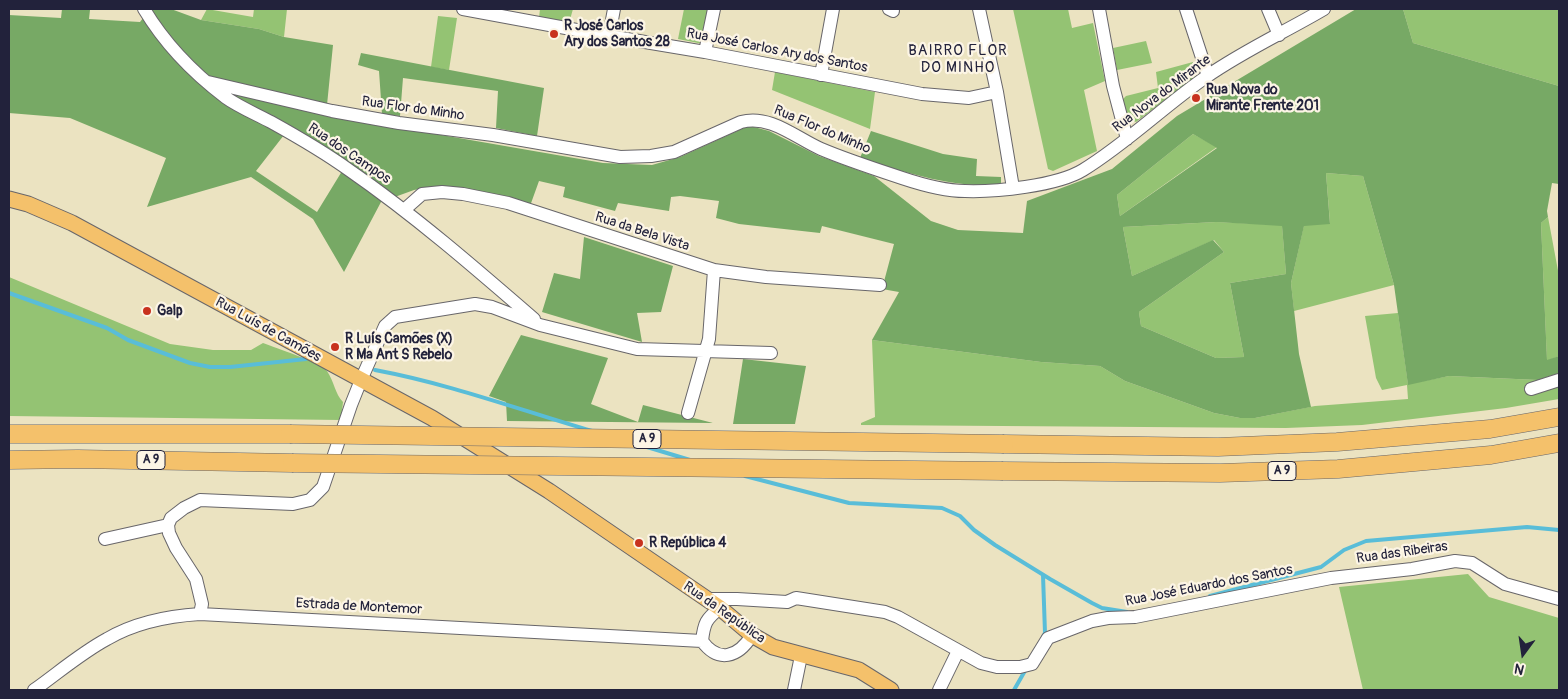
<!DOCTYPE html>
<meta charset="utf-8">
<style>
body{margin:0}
#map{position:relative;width:1568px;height:699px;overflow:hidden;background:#ebe3c1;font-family:Pangolin,sans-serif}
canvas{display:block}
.frame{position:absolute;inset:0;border:10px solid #22223b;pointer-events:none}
.north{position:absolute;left:1498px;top:629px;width:50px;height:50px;-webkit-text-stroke:4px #fcf5e5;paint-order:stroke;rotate:194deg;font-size:14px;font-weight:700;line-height:20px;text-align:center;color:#22223b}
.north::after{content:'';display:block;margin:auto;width:18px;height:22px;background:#22223b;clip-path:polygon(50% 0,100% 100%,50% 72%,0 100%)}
</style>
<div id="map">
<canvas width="1568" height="699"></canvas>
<div class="frame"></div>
<div class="north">N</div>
</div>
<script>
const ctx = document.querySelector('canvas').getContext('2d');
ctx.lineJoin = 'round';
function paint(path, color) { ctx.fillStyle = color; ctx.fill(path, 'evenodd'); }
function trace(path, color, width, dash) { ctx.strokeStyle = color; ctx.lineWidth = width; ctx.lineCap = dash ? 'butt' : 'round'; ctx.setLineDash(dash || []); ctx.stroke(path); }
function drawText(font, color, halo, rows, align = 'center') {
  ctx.font = font + ' Pangolin,sans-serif'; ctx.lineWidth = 4.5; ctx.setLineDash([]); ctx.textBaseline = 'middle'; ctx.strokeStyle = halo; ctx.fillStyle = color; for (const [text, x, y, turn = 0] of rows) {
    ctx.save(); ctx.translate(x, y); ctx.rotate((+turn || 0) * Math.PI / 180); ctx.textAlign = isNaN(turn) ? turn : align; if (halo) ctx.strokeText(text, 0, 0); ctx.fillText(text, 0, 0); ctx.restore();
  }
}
const green = new Path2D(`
 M207,9L253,17L254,9H287L284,37L259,29L201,20Z
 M540,9H573L569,23L539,18Z
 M684,9H711L703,44L678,39Z
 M1013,9H1068L1072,28L1093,23L1105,81L1084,90L1097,151L1053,171L1048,169Z
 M1403,9H1559V86L1413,43Z
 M438,16L457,18L449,70L431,67Z
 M1146,41L1152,63L1117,70L1113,48Z
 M1193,62L1195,77L1136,122L1128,119L1123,99L1126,96L1158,88L1156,72Z
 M775,72L875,92L870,129L772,90Z
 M1193,134L1217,147L1120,216L1117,195Z
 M1326,173L1363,176L1394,285L1294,311L1291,283L1304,225L1330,223Z
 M1548,217L1559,276V356L1547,361L1541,223Z
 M1216,222L1282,225L1286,274L1230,283L1244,357L1216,358L1141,326L1139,312L1224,252L1214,240L1132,276L1123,227Z
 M9,277L170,344L213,350H251L263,343C276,348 319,362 327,371C334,381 335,394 343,402L341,420L9,416Z
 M1398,313L1408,384L1449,376L1538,380L1559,373V399L1506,408L1362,425L1286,428L861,425V423L875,417L872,340L1041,362L1100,366L1125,381L1214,413L1240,418H1255L1315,406L1408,399L1407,385L1382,390L1376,378L1365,316Z
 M1468,574L1489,597L1559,618V690H1363L1339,587Z`);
const forest = new Path2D(`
 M62,9L90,10L89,19L140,22L150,9H171L201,20L259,29L284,37L333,45L326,115L603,163L652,165L680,157L748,126L754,127L769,131L819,156L874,176L931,221L958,230L1023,233L1027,201L1112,169L1177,116L1356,9H1403L1413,43L1559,86V184L1552,183L1547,211L1548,217L1541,223L1547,360L1559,356V373L1538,380L1449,376L1408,385L1394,285L1363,176L1326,173L1330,224L1304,226L1291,283L1299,354L1311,407L1255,418H1240L1214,413L1125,381L1100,366L1041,362L872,340L899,292L882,289L894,244L822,226L820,233L739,224L716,218L719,201L680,196L671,197L669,211L618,203L615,211L563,197L565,187L539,181L530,206L438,186L414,190L381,202L344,272L313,219L251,177L147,207L166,158L70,118L9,113V15L61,18ZM291,126L347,163L317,212L256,171ZM1193,134L1217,148L1120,216L1117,195ZM1216,222L1282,226L1286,274L1230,283L1244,357L1216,358L1141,326L1139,312L1224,252L1213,240L1132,276L1123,227Z
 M361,53L544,88L537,136L496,128L498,91L403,78L400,116L382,114L379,71L358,65Z
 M871,131L943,154L977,159L976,176L1001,177V185C951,188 908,173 860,158Z
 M584,237L673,266L661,312L637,313L642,342L542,312L554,273L580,279Z
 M521,335L608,358L591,404L638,422L643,405L713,423L507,421L506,402L489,396Z
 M743,359L806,366L795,424H733Z`);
const stream = new Path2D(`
 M9,293L107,328L128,340L190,363L210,367H230L306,359
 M375,370C450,384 520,410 592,431
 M647,447L690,460
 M745,476L849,503L942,508L960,516L974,530L995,545L1050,579L1092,603L1102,608L1127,612
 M1043,575L1045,633L1043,637
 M1210,596L1321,567L1344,550L1366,541L1527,527L1559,530
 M1014,690L1026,669`);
const minor = new Path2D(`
 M144,9C165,44 192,72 225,97C239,107 256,114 271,122C298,137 324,152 349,170C414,215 474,267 534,319
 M463,9L609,36L705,52L922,94L969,98L997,92
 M889,9L893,11
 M979,9L997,92L1013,188
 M1099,9L1113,86L1127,139
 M1186,9L1208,76
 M1268,9L1279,35
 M609,36L614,9
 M705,52L714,9
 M821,75L833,9
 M208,82L332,111L399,123L493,135L620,157L651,156L674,152L741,122C770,114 796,138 821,149C847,160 875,169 902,178C923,185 944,191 965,191C995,192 1057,186 1083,170C1127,143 1164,106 1206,77C1243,51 1285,32 1324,9
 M404,210L422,194L442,192L463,194L508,203L714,270L766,277L880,285
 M1531,389L1559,380
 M688,413L709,339L714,270
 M105,539L168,525
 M706,599H737L787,602L796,598L885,612L898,617L981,663L997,667H1020L1032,664L1048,638L1092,621L1108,618L1135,617L1331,578L1412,569L1455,561L1472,563L1505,584L1559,599
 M720,608C706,619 704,623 702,641C718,663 738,658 752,635
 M200,614L202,604L196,579L176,548L169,533L168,525L171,518L184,508L200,500L293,504L310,500L323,487L351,405L361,380L385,326L395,317L475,304L492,307L540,325L637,349L771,353
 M34,690C58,673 81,653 107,639C136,622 168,616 200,614L702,641
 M794,690L801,656
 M939,690L958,651`);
const major = new Path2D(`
 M9,199L28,204L72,223L432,418L549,491L720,608L752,635L773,647L859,670L891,690`);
const highway = new Path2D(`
 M9,434H290
 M1004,444L1218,447L1337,442L1490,429L1559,417
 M9,460L78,459L292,463
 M1003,471L1220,473L1338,469L1491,455L1559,443`);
const highwayBridge = new Path2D(`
 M290,434L1004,444
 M292,463L1003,471`);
const markers = [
 [554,34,5,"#c8321e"],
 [1196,98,5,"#c8321e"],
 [147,311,5,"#c8321e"],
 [335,347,5,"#c8321e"],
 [639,543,5,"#c8321e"]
];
const shields = [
 [647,439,28],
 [151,460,28],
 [1282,471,28]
];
const shieldNames = [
 ["A 9",647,439],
 ["A 9",151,460],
 ["A 9",1282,471]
];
const poiNames = [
 ["R José Carlos",564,26],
 ["Ary dos Santos 28",564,42],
 ["Rua Nova do",1206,90],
 ["Mirante Frente 201",1206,106],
 ["Galp",157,311],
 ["R Luís Camões (X)",345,339],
 ["R Mª Ant S Rebelo",345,355],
 ["R República 4",649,543]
];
const streetNames = [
 ["Rua José Carlos Ary dos Santos",777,51,11],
 ["Rua Nova do Mirante",1162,94,-37],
 ["Rua Flor do Minho",413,109,8],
 ["Rua Flor do Minho",822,130,23],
 ["Rua dos Campos",349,154,34],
 ["Rua da Bela Vista",642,232,18],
 ["Rua Luís de Camões",268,330,29],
 ["Rua das Ribeiras",1402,553,-8],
 ["Rua José Eduardo dos Santos",1209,586,-11],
 ["Estrada de Montemor",359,607,3],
 ["Rua da República",724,613,35]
];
const neighbourhoodNames = [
 ["BAIRRO FLOR",958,51],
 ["DO MINHO",958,68]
];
paint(green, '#94c373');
paint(forest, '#77a965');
trace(stream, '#59bdd8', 4);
trace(minor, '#68666a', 14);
trace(major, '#68666a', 17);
trace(highway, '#68666a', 19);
trace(minor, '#fff', 12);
trace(major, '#f4c16b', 15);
trace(highway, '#f4c16b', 18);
trace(highwayBridge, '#68666a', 19, []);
trace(highwayBridge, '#f4c16b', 18);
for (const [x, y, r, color] of markers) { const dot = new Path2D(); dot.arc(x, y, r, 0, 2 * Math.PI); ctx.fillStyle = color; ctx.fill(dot); trace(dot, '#fcf5e5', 2); }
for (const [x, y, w] of shields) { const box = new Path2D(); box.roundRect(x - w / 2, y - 9.5, w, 19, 4); ctx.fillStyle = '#fcf5e5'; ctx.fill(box); trace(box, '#22223b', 1); }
drawText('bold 12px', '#22223b', null, shieldNames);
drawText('bold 14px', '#22223b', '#fcf5e5', poiNames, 'left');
drawText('14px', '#22223b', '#fcf5e5', streetNames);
ctx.letterSpacing = '1px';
drawText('15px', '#22223b', '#fcf5e5', neighbourhoodNames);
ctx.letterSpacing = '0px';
</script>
